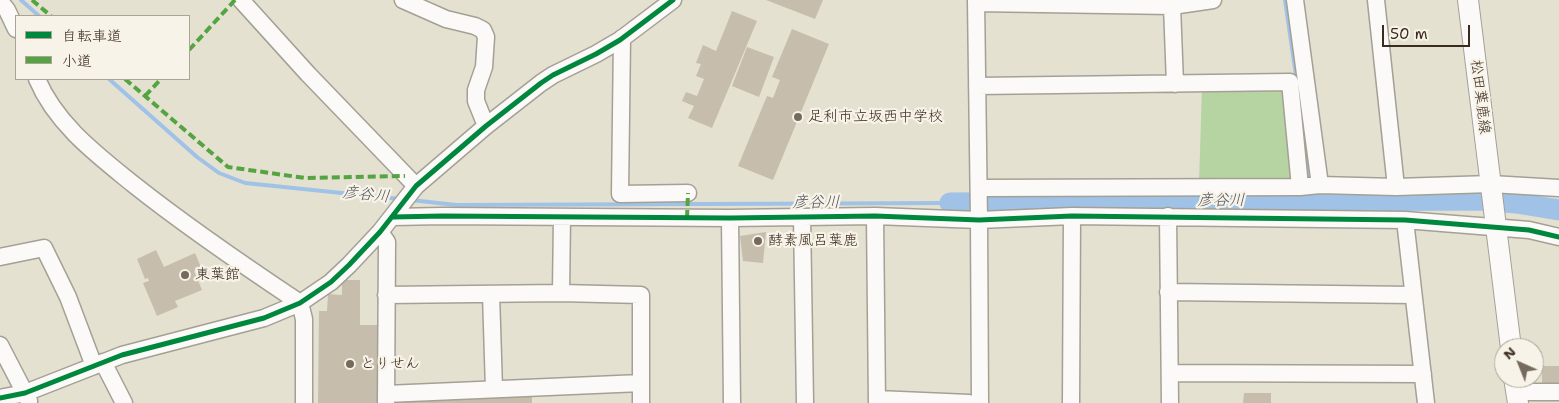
<!DOCTYPE html>
<meta charset="utf-8">
<style>
body{margin:0}
#map{position:relative;width:1559px;height:403px;overflow:hidden;background:#e4e1d1;font-family:"Shantell Sans","Klee One",sans-serif}
canvas{display:block}
.legend{position:absolute;left:15px;top:15px;width:175px;height:65px;box-sizing:border-box;background:#f7f3e8;border:1px solid #aca397;margin:0;padding:6px 9px;list-style:none;font-size:15px;color:#3b2a1e}
.legend li{display:flex;align-items:center;gap:10px;height:25px}
.legend b{width:25px;border:1px solid #aca397}
.north{position:absolute;left:1494px;top:338px;width:50px;height:50px;box-sizing:border-box;background:#f7f3e8;border:1px solid #aca397;border-radius:50%;rotate:316deg;font-size:14px;font-weight:700;line-height:20px;text-align:center;color:#3b2a1e}
.north::after{content:'';display:block;margin:auto;width:18px;height:22px;background:#766a5d;clip-path:polygon(50% 0,100% 100%,50% 72%,0 100%)}
.scale{position:absolute;left:1382px;top:25px;width:88px;height:22px;box-sizing:border-box;border:2px solid #3b2a1e;border-top:0;padding-left:6px;font-size:15px;line-height:18px;white-space:nowrap;color:#3b2a1e;-webkit-text-stroke:4px #f7f3e8;paint-order:stroke}
</style>
<div id="map">
<canvas width="1559" height="403"></canvas>
<ul class="legend">
<li><b style="height:6px;background:#00873e"></b>自転車道</li>
<li><b style="height:6px;background:#54a441"></b>小道</li>
</ul>
<div class="north">N</div>
<div class="scale">50 m</div>
</div>
<script>
const ctx = document.querySelector('canvas').getContext('2d');
ctx.lineJoin = 'round';
function paint(path, color) { ctx.fillStyle = color; ctx.fill(path, 'evenodd'); }
function trace(path, color, width, dash) { ctx.strokeStyle = color; ctx.lineWidth = width; ctx.lineCap = dash ? 'butt' : 'round'; ctx.setLineDash(dash || []); ctx.stroke(path); }
function drawText(font, color, halo, rows, align = 'center') {
  ctx.font = font + ' "Shantell Sans","Klee One",sans-serif'; ctx.lineWidth = 4.5; ctx.setLineDash([]); ctx.textBaseline = 'middle'; ctx.strokeStyle = halo; ctx.fillStyle = color; for (const [text, x, y, turn = 0] of rows) {
    ctx.save(); ctx.translate(x, y); ctx.rotate((+turn || 0) * Math.PI / 180); ctx.textAlign = isNaN(turn) ? turn : align; if (halo) ctx.strokeText(text, 0, 0); ctx.fillText(text, 0, 0); ctx.restore();
  }
}
const green = new Path2D(`
 M1288,85L1297,183H1199L1202,87Z`);
const stream = new Path2D(`
 M21,0L39,16
 M1285,0L1297,82
 M109,79L197,157L219,173L245,183L400,199
 M1300,109L1311,181
 M1312,190L1314,201
 M411,200L456,205L950,203`);
const river = new Path2D(`
 M950,203L1483,200L1516,203L1559,210`);
const building = new Path2D(`
 M766,0H823L815,19Z
 M732,11L757,21L712,128L688,118L694,106L682,101L686,92L697,96L704,79L696,76L701,64L696,63L703,45L716,51Z
 M792,29L829,44L773,180L738,166L767,96L773,98L780,80L772,77Z
 M747,47L774,57L759,97L732,86Z
 M766,232L763,263L743,261L740,236Z
 M156,250L164,267L195,253L201,267L194,271L202,290L175,301L178,307L157,316L143,283L149,281L148,278L145,279L137,259Z
 M342,280H360V325H381V403H318L319,311H327L328,294L342,295Z
 M1542,366H1559V389H1542Z
 M1244,393H1271V403H1243Z
 M532,394V403H397V401Z`);
const minor = new Path2D(`
 M241,0L308,74L416,186
 M403,0L446,19L475,26L483,30L486,37L484,67L476,90V101L486,126
 M976,0L979,220L980,403
 M1295,0L1320,185
 M1376,0L1396,187
 M0,1L7,10L16,29
 M976,3L1172,6L1213,0
 M1172,6L1175,84
 M622,38L620,194L688,193
 M37,79C56,124 96,154 133,184C187,227 243,265 300,303L304,319V403
 M977,86L1290,82L1300,187
 M979,188L1300,187L1320,185L1396,187L1491,184L1559,188
 M875,216L877,403
 M1168,216L1170,403
 M393,217L442,216L730,218L875,216L979,220L1072,216L1405,220L1529,230L1559,237
 M802,217L805,403
 M730,218L732,403
 M1405,220L1426,403
 M380,232L387,242L386,403
 M0,257L44,248L68,297L94,366
 M1168,292L1413,295
 M561,293L562,217
 M491,294L494,389
 M386,295L561,293L641,295V403
 M0,345L29,401
 M103,362L124,403
 M1170,373L1423,374
 M1516,392H1559
 M386,394L641,383
 M0,398L25,393L122,355L264,318L300,303L331,282L349,265L380,232L416,186L486,126L541,83L553,75L596,54L620,40L673,0
 M877,399L969,403
 M1071,403L1072,216`);
const major = new Path2D(`
 M1468,0L1511,348
 M1514,378L1518,403`);
const quiet = new Path2D(`
 M32,0L51,16
 M189,50L235,0
 M125,79L228,167L305,178L405,176
 M145,96L161,79
 M687,218L688,193`);
const cycleway = new Path2D(`
 M393,217L442,216L730,218L875,216L979,220L1072,216L1405,220L1529,230L1559,237
 M0,398L25,393L122,355L264,318L300,303L331,282L349,265L380,232L416,186L486,126L541,83L553,75L596,54L620,40L673,0`);
const markers = [
 [798,117,5,"#766a5d"],
 [758,241,5,"#766a5d"],
 [185,275,5,"#766a5d"],
 [350,364,5,"#766a5d"]
];
const streetNames = [
 ["松田葉鹿線",1480,97,83]
];
const poiNames = [
 ["足利市立坂西中学校",808,117],
 ["酵素風呂葉鹿",768,241],
 ["東葉館",195,275],
 ["とりせん",360,364]
];
const waterNames = [
 ["彦谷川",366,195,6],
 ["彦谷川",1221,201],
 ["彦谷川",816,203]
];
paint(green, '#b6d3a2');
trace(stream, '#a0c2e7', 4);
trace(river, '#a0c2e7', 21);
paint(building, '#c6bdad');
trace(minor, '#a4a095', 19);
trace(major, '#a4a095', 22);
trace(minor, '#fbfaf8', 16);
trace(major, '#fbfaf8', 20);
trace(quiet, '#54a441', 4, [8, 4]);
trace(cycleway, '#00873e', 5);
for (const [x, y, r, color] of markers) { const dot = new Path2D(); dot.arc(x, y, r, 0, 2 * Math.PI); ctx.fillStyle = color; ctx.fill(dot); trace(dot, '#f7f3e8', 2); }
drawText('15px', '#3b2a1e', '#f7f3e8', streetNames);
drawText('15px', '#3b2a1e', '#f7f3e8', poiNames, 'left');
drawText('italic 16px', '#51545d', '#f7f3e8', waterNames);
</script>
